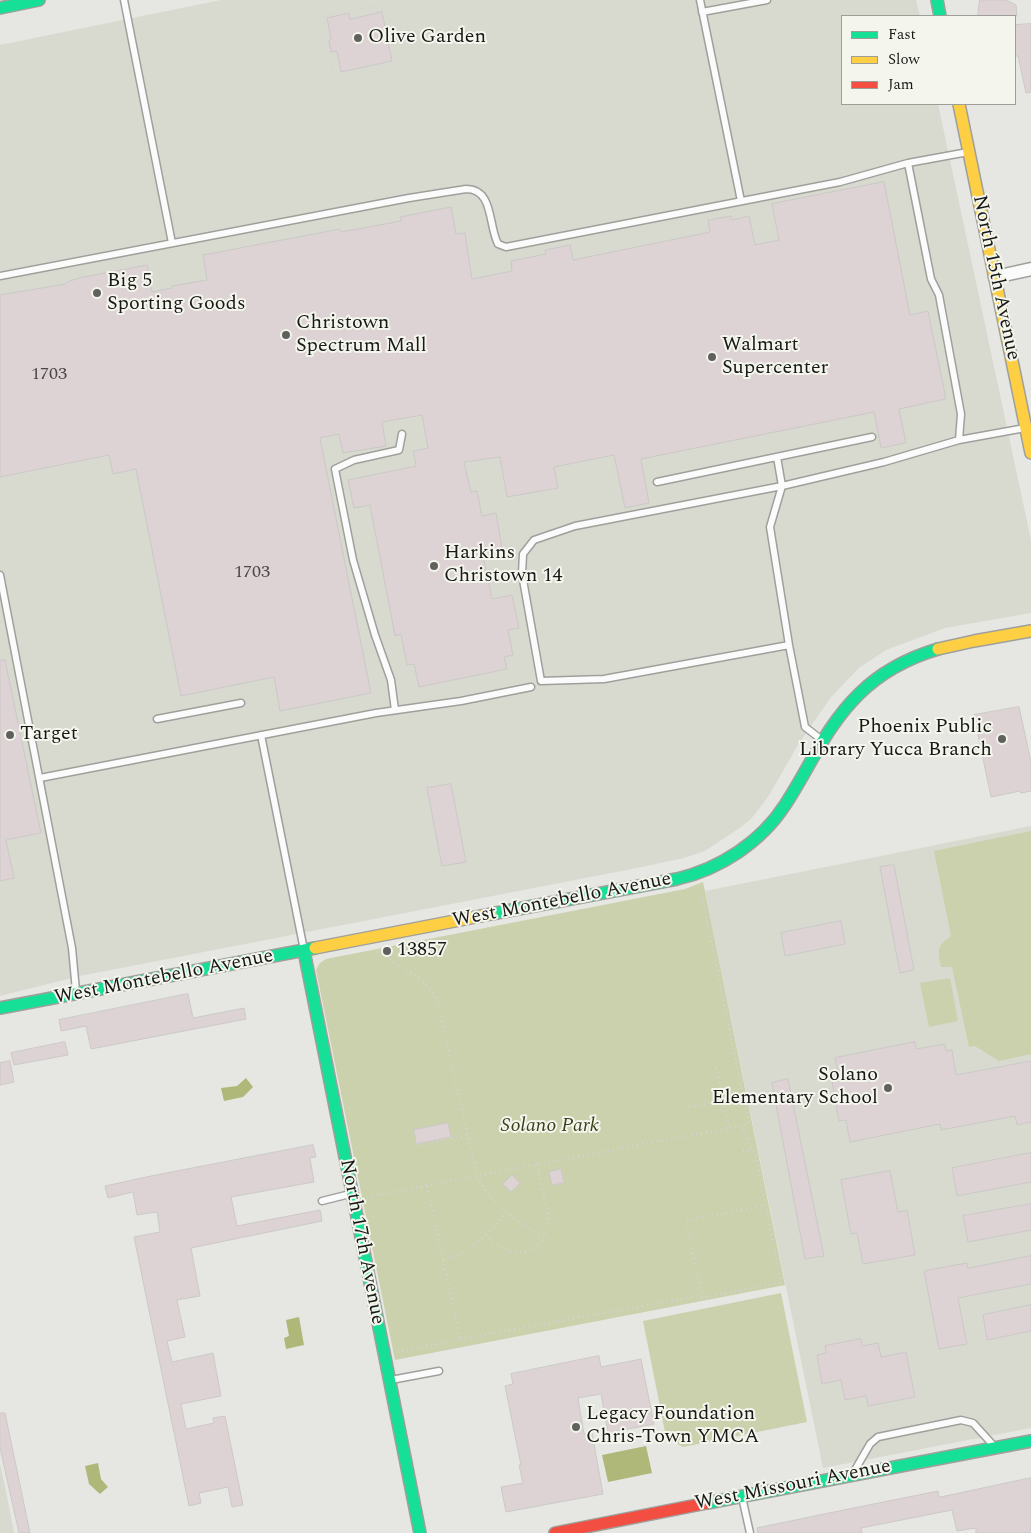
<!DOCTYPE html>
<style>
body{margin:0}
#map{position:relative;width:1031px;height:1533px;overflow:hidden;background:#e6e7e2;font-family:Spectral,serif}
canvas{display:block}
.legend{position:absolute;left:841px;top:15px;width:175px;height:90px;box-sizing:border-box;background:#f4f6ed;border:1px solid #9c9e97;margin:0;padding:6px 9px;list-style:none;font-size:15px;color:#181916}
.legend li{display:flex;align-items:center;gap:10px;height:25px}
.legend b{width:25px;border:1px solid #9c9e97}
</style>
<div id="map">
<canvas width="1031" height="1533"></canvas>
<ul class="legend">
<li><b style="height:6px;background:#16e098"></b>Fast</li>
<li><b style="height:6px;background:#ffcf43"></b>Slow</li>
<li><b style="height:6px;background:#f24e42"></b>Jam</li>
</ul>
</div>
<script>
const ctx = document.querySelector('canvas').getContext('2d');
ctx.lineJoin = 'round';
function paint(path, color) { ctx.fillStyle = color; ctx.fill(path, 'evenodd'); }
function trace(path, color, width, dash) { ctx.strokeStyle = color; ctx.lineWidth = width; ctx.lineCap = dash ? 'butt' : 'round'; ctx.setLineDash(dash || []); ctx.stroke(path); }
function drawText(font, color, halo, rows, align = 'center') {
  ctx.font = font + ' Spectral,serif'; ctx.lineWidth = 4; ctx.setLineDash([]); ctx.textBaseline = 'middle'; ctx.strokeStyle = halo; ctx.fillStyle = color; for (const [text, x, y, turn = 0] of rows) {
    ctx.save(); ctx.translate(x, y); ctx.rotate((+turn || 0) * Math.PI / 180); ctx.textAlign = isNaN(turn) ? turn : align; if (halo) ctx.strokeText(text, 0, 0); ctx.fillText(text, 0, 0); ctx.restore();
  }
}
const built = new Path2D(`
 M221,0H916L920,16H842V104H938L1031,540V613L945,628L886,650L859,668L831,697L798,745L768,797L751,819L741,827L705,851L684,858L637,868L80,976L0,996V45Z
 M1031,826V1428L823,1468L705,891Z
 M0,1464L6,1491L14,1533H0Z`);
const green = new Path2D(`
 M1031,831V1054L999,1061L975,1046L969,1047L952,967H941C938,951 936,946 951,936L934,851Z
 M703,882L785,1285L395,1360L316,970L320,963L326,959L685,889Z
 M950,978L958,1021L929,1027L920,983Z
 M781,1293L807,1422L683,1447L666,1437L643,1321Z`);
const water = new Path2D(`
 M246,1078L253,1087L243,1097L224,1101L221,1088L237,1086Z
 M299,1317L304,1345L286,1349L284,1338L289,1336L286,1320Z
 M646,1446L652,1473L608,1482L602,1455Z
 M98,1463L101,1479L108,1487L100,1494L89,1484L85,1466Z`);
const building = new Path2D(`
 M980,0H1006L1016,5L1017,16H978Z
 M382,12L392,61L341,72L337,51L331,52L329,40L331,39L327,18L349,13L350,19Z
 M1031,24V92L1026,93L1018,56H1015V25Z
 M884,182L910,315L928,311L946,399L899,409L906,443L881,448L874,412L641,459L649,503L625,508L614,455L554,467L558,488L507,497L500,457L464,462L471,492L477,491L482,516L496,513L502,547L482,551L492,599L512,595L519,628L508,630L513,655L504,657L507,669L419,687L414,664L407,665L401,634L395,636L370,505L354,508L348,480L416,466L413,451L428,448L422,415L382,422L386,446L343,453L339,434L320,438L371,693L280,711L274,677L181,696L136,469L113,474L109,455L0,477V295L66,284L67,282L79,278L147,265L152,292L172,288V286L207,280L203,255L340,229L341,232L401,221L400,217L451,207L456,234L465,233L472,279L512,271L511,261L546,254L545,250L570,245L573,260L710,232L708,220L731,216L732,220L749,216L755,245L779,240L772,204Z
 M5,660L41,833L6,840L14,878L0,881V661Z
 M1019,707L1031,762V791L1021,793L1020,791L991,797L974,715Z
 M451,784L466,862L442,866L427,788Z
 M894,865L914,970L900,973L880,867Z
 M841,921L845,944L785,956L781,933Z
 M188,994L193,1018L244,1008L246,1019L91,1049L86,1026L61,1031L59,1020Z
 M65,1042L68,1055L14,1065L11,1053Z
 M915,1042L916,1049L945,1044L946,1051L952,1050L956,1075L1031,1061V1122L1017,1125L1015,1116L941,1130L940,1124L850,1142L846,1120L839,1121L832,1082L840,1081L835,1058Z
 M10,1061L14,1082L0,1085V1063Z
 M788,1079L824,1256L805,1259L772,1083Z
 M448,1123L451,1137L416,1144L414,1130Z
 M313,1145L316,1157L310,1158L314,1182L231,1197L237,1226L320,1210L322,1221L191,1248L200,1296L177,1300L185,1337L167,1341L172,1362L213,1353L221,1396L181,1404L186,1429L214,1423L213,1418L225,1416L243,1505L232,1507L228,1487L199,1493L201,1503L189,1506L134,1237L160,1232L157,1212L137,1215L133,1192L108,1198L105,1186L151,1176Z
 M1031,1153V1182L957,1196L952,1168Z
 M561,1169L564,1183L552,1185L549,1172Z
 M890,1171L898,1212L907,1210L915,1255L863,1264L857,1233L851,1234L841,1180Z
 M512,1175L520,1183L511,1192L503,1184Z
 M1031,1204V1230L968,1242L963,1216Z
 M1031,1256V1284L958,1298L967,1344L939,1349L924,1271L967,1263L968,1268Z
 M1031,1305V1331L987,1340L983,1315Z
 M861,1339L862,1346L878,1343L881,1357L906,1352L915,1397L868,1406L866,1396L845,1400L841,1380L822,1384L817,1355L826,1353L825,1346Z
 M599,1356L601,1367L641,1359L654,1424L608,1433L601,1394L578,1398L584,1434L592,1433L603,1494L506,1512L501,1487L523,1483L519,1465H521L505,1386L513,1384L511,1374Z
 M0,1413H5L30,1533H19L0,1448Z
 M1031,1478V1533H976V1528L957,1531L952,1510L861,1528L862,1533H758L757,1528L829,1513L938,1491L939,1497Z`);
const path = new Path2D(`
 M311,0L320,17L388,4L395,39
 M323,17L335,81L397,69
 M308,50L328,46
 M377,951C399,967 424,975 437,1000L477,1175C489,1205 517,1221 544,1237C528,1262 503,1254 486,1235L506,1213
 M716,1067L729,1128
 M689,1107L743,1096
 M417,1145L468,1135
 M743,1151L751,1150
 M537,1164L549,1219L548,1225L544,1237
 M367,1197L749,1124L700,888
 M443,1260L465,1252L486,1235
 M702,1298L686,1221L766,1205
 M460,1339L697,1296L702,1298L781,1282L755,1153L751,1150L742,1125
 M397,1352L460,1339L427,1185`);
const lane = new Path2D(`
 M124,0L172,243
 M700,0L741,201
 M702,12L767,0
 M908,163L931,279L939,295L961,414L959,440
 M0,276L409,198L466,189C494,189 488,225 498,244L506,247L840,182L908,163L968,152
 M777,457L782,486L770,527L789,645L805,727L822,740
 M657,482L872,437
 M0,575L72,948L76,991
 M789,645L604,679L541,681L522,574L523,554L534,540L575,526L782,486L884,462L959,440L1025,428
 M395,710L391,680L375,635L353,560L335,469L354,460L399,450L402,434
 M157,719L241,703
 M261,735L304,950
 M40,778L376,713L461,701L531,687
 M322,1201L350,1194
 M391,1380L439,1371
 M855,1470L870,1444L878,1437L961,1420L973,1423L994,1446
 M742,1497L750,1533`);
const street = new Path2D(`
 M995,277L1031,269`);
const fast = new Path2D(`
 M937,0L940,16
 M0,8L39,0
 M491,914L677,879C720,869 761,842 785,805C810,767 826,726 859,694C881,672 908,658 938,649
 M304,951L420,1533
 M0,1008L315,948
 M707,1503L1031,1441`);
const slow = new Path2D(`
 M959,104L1031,453
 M938,649L974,641L1031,631
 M315,948L491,914`);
const jam = new Path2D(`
 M555,1533L707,1503`);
const markers = [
 [358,38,5,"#60615d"],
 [97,293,5,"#60615d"],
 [286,335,5,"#60615d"],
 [712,357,5,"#60615d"],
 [434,566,5,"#60615d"],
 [10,735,5,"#60615d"],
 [1002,739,5,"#60615d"],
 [387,951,5,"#60615d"],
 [888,1088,5,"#60615d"],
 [576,1427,5,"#60615d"]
];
const numberNames = [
 ["1703",49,375],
 ["1703",252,573]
];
const poiNames = [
 ["Olive Garden",368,38],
 ["Big 5",107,282],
 ["Sporting Goods",107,305],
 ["Christown",296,324],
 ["Spectrum Mall",296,347],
 ["Walmart",722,346],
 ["Supercenter",722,369],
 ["Harkins",444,554],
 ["Christown 14",444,577],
 ["Phoenix Public",992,728,"right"],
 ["Library Yucca Branch",992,751,"right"],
 ["Target",20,735],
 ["13857",397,951],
 ["Solano",878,1076,"right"],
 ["Elementary School",878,1099,"right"],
 ["Legacy Foundation",586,1415],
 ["Chris-Town YMCA",586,1438]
];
const streetNames = [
 ["North 15th Avenue",995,278,78],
 ["West Montebello Avenue",562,901,-11],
 ["West Montebello Avenue",164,978,-11],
 ["North 17th Avenue",361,1242,79],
 ["West Missouri Avenue",793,1486,-11]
];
const parkNames = [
 ["Solano Park",550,1127]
];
paint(built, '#d8dacf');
paint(green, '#cad1ac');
paint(water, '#afb879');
paint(building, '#ddd2d4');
trace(building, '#cbc9c8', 1);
trace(lane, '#9fa09c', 9);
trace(street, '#9fa09c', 15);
trace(fast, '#9fa09c', 14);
trace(slow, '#9fa09c', 14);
trace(jam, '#9fa09c', 14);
trace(path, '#d4d4d4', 2.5, [1, 4]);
trace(lane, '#fbfbfb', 6);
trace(street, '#fbfbfb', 12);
trace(fast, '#16e098', 11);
trace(slow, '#ffcf43', 11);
trace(jam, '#f24e42', 11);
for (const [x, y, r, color] of markers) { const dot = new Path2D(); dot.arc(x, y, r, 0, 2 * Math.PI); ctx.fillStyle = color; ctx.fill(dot); trace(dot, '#f4f6ed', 2); }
drawText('18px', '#4b4948', null, numberNames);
drawText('20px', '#181916', '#f4f6ed', poiNames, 'left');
drawText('20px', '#181916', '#f4f6ed', streetNames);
drawText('italic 20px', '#3a401a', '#f4f6ed', parkNames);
</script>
